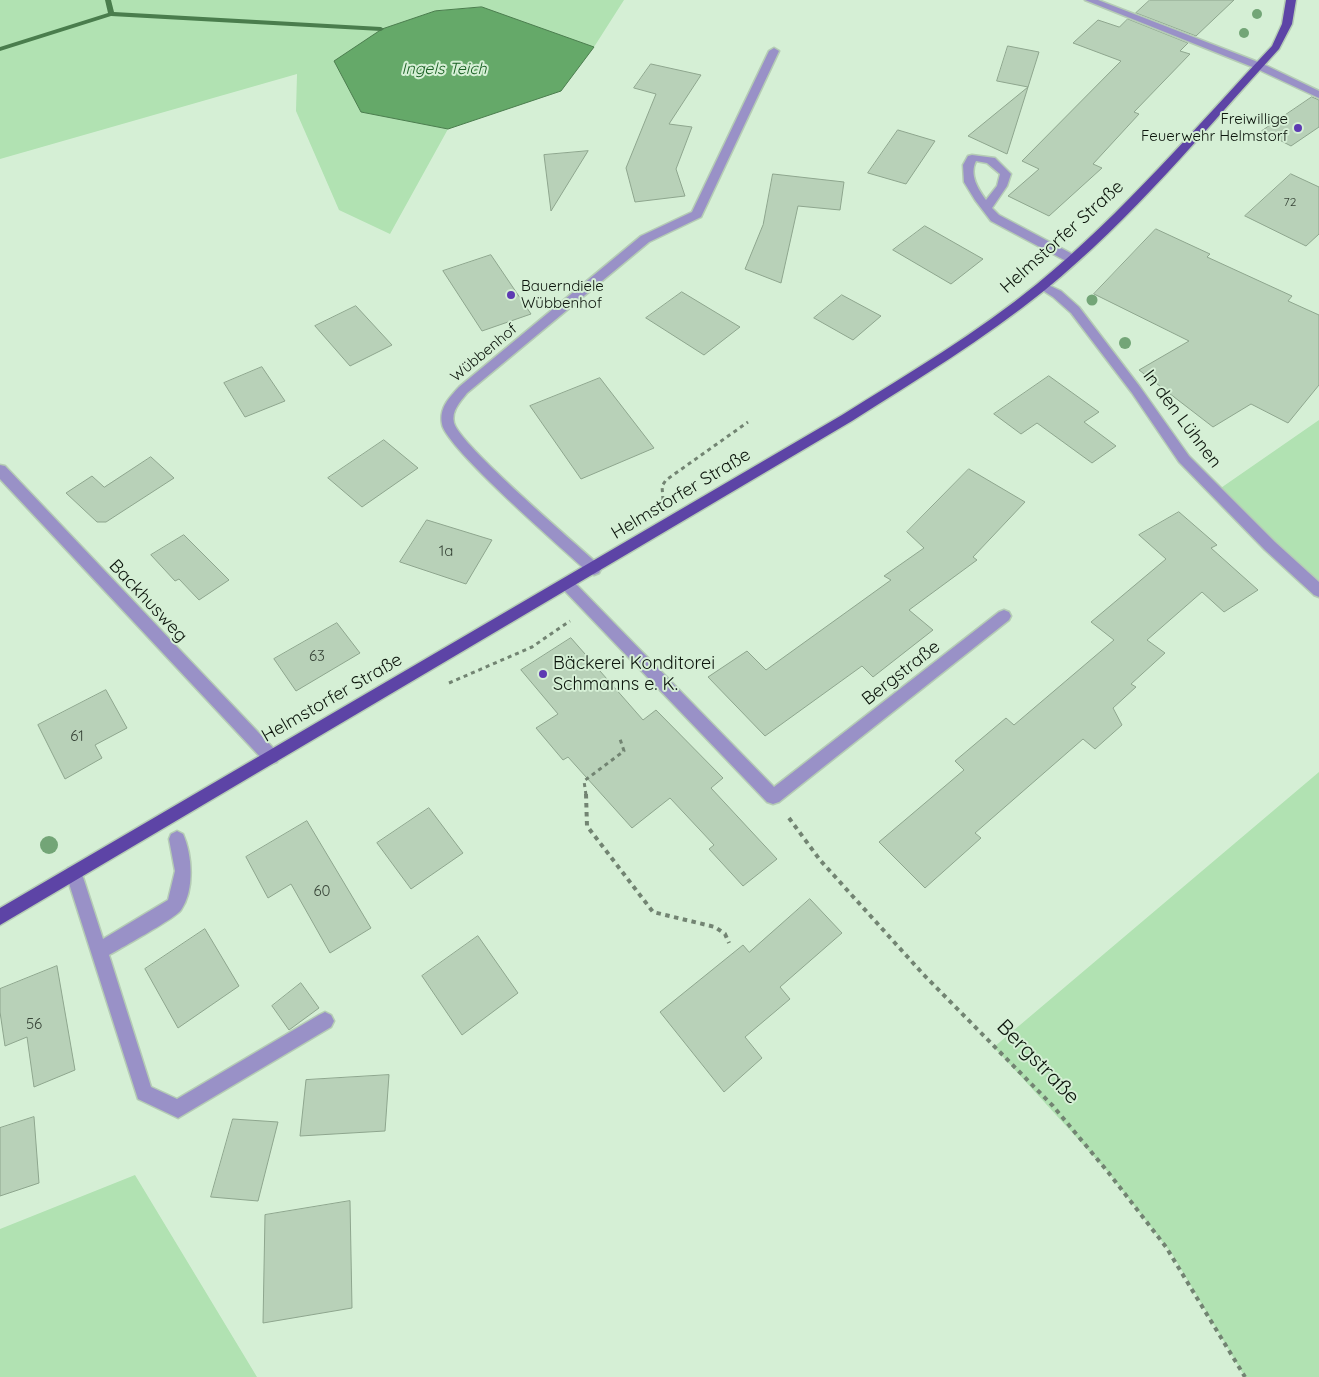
<!DOCTYPE html>
<meta charset="utf-8">
<style>
body{margin:0}
canvas{display:block;background:#d5efd5}
</style>
<canvas width="1319" height="1377"></canvas>
<script>
const ctx = document.querySelector('canvas').getContext('2d');
ctx.lineJoin = 'round';
function paint(path, color) { ctx.fillStyle = color; ctx.fill(path, 'evenodd'); }
function trace(path, color, width, dash) { ctx.strokeStyle = color; ctx.lineWidth = width; ctx.lineCap = dash ? 'butt' : 'round'; ctx.setLineDash(dash || []); ctx.stroke(path); }
function drawText(font, color, halo, rows, align = 'center') {
  ctx.font = font + ' Quicksand,sans-serif'; ctx.lineWidth = 4; ctx.setLineDash([]); ctx.textBaseline = 'middle'; ctx.strokeStyle = halo; ctx.fillStyle = color; for (const [text, x, y, turn = 0] of rows) {
    ctx.save(); ctx.translate(x, y); ctx.rotate((+turn || 0) * Math.PI / 180); ctx.textAlign = isNaN(turn) ? turn : align; if (halo) ctx.strokeText(text, 0, 0); ctx.fillText(text, 0, 0); ctx.restore();
  }
}
const green = new Path2D(`
 M0,0H624L594,47L482,7L435,11L382,29L334,61L361,112L448,129L390,234L339,210L296,111L297,74L0,159Z
 M1319,420V591L1215,492Z
 M1319,772V1377H1245L1172,1254L1108,1172L994,1047Z
 M135,1175L257,1377H0V1229Z`);
const water = new Path2D(`
 M482,7L594,47L561,91L448,129L361,112L334,61L382,29L435,11Z`);
const stream = new Path2D(`
 M105,0H111L114,12L381,27L384,29L381,31L111,16L0,51V47L108,13Z`);
const building = new Path2D(`
 M1150,0H1234L1196,36L1136,13Z
 M1128,19L1188,43L1180,51L1190,54L1134,112L1139,114L1093,164L1102,168L1049,216L1008,196L1039,169L1022,161L1121,61L1073,43L1098,20L1119,27Z
 M1008,46L1039,52L1007,154L968,136L1028,87L997,81Z
 M651,64L701,75L669,124L692,127L676,169L685,196L635,202L626,168L656,94L634,88Z
 M1312,97L1319,100V127L1291,146L1262,131Z
 M898,130L935,141L906,184L868,173Z
 M588,151L551,211L544,155Z
 M773,174L844,182L840,210L798,206L781,283L745,269L763,225Z
 M1291,174L1319,187V234L1306,246L1245,216Z
 M925,226L983,259L951,284L893,250Z
 M1156,229L1210,254L1207,257L1292,296L1288,301L1319,315V385L1288,423L1251,404L1213,427L1139,370L1189,341L1094,294Z
 M491,255L531,314L482,331L443,271Z
 M682,292L740,327L704,355L646,318Z
 M842,295L881,316L853,340L814,318Z
 M356,306L392,345L350,366L315,326Z
 M262,367L285,401L245,417L224,383Z
 M1049,376L1099,412L1084,422L1116,446L1092,463L1037,423L1021,434L994,414Z
 M600,378L654,448L581,479L530,406Z
 M384,440L418,468L362,507L328,478Z
 M151,457L174,478L106,522H97L66,493L92,476L104,487Z
 M969,469L1025,502L973,557L977,560L909,610L933,630L873,677L862,666L765,736L708,677L747,651L766,670L891,580L884,576L924,548L907,532Z
 M1179,512L1217,545L1211,548L1258,590L1224,612L1202,592L1147,640L1165,653L1131,684L1136,687L1113,708L1122,725L1095,749L1083,739L975,833L981,838L925,888L879,842L964,770L955,761L1006,718L1014,725L1114,640L1091,622L1166,559L1139,535Z
 M427,520L492,540L466,584L400,562Z
 M184,535L229,580L199,600L179,579L175,581L151,555Z
 M337,623L360,653L296,691L274,659Z
 M571,638L643,720L656,710L723,778L711,788L777,859L743,886L709,849L714,845L670,798L632,828L568,757L563,760L536,728L558,714L521,670Z
 M106,690L127,728L95,745L102,758L65,779L38,725Z
 M429,808L463,853L411,889L377,843Z
 M307,821L371,928L330,953L291,884L268,898L246,857Z
 M810,899L842,933L780,987L790,999L745,1037L762,1058L724,1092L660,1012L743,945L749,952Z
 M205,929L239,986L178,1028L145,969Z
 M478,936L518,993L462,1035L422,976Z
 M57,966L75,1070L34,1087L27,1037L5,1046L0,1012V989Z
 M301,983L319,1008L289,1030L272,1006Z
 M389,1075L385,1131L300,1136L306,1080Z
 M34,1117L39,1183L0,1196V1128Z
 M233,1119L278,1122L258,1201L211,1197Z
 M350,1201L352,1308L263,1323L265,1215Z`);
const pathFar1 = new Path2D(`
 M663,500L662,486L666,480L748,422
 M449,683L532,647L570,621
 M586,795L584,781L624,751L620,739`);
const path = new Path2D(`
 M586,794L587,826L653,912L715,927L725,934L729,943
 M789,818L820,860L923,974L1053,1106L1108,1172L1166,1247L1245,1377`);
const minor = new Path2D(`
 M1085,0H1098L1263,64L1319,91V98L1255,68Z
 M774,48L779,51L701,217L649,242L467,393C460,402 451,411 454,423C460,445 575,543 599,565L601,569L599,573L594,575L589,573C565,551 445,447 442,424C439,408 449,398 459,387L641,236L692,212L769,51Z
 M972,155L995,158L1011,174L1007,186L992,208L999,215L1076,256L1078,259L1076,262H1068L991,221L975,200L964,182L963,165L968,156ZM976,161L987,163L1000,174L997,186L986,200C978,189 969,175 976,161Z
 M1042,282L1061,291L1079,307L1140,387L1189,456L1275,542L1319,582V597L1314,595L1265,550L1179,462L1132,393L1071,313L1053,297L1036,286Z
 M0,465L5,466L277,752L279,757L277,762L271,764L265,762L0,479Z
 M567,578L572,580L774,787L999,612L1004,610L1009,612L1011,616L1009,620L779,802L773,804L767,802L562,588L560,584L562,580Z
 M177,831L183,834C192,854 195,890 181,910C176,918 121,948 109,955L151,1087L177,1099L319,1015L325,1012L331,1015L334,1021L331,1027L178,1118L138,1099L66,874L68,868L74,866L80,868L103,939L168,900L175,871L169,839L171,834Z`);
const major = new Path2D(`
 M1286,0H1296L1292,24L1279,49C1204,131 1132,219 1045,290C984,339 918,379 852,421L0,925V908L842,415C909,373 977,333 1037,284C1123,213 1196,127 1272,46L1282,24Z`);
const trees = [
 [1257,14,5],
 [1244,33,5],
 [1092,300,5.5],
 [1125,343,6],
 [49,845,9]
];
const markers = [
 [1298,128,5,"#5d3ab2"],
 [511,295,5,"#5d3ab2"],
 [543,674,5,"#5d3ab2"]
];
const farNumbernames = [
 ["72",1290,202]
];
const farPoinames = [
 ["Freiwillige",1288,119],
 ["Feuerwehr Helmstorf",1288,136],
 ["Bauerndiele",521,286,"left"],
 ["Wübbenhof",521,303,"left"]
];
const farStreetnames = [
 ["Wübbenhof",484,353,-40]
];
const numberNames = [
 ["1a",446,551],
 ["63",317,656],
 ["61",77,736],
 ["60",322,891],
 ["56",34,1024]
];
const farWaternames = [
 ["Ingels Teich",444,69]
];
const streetNames = [
 ["Helmstorfer Straße",1062,237,-42],
 ["In den Lühnen",1182,419,53],
 ["Helmstorfer Straße",681,494,-31],
 ["Backhusweg",148,601,47],
 ["Bergstraße",901,673,-38],
 ["Helmstorfer Straße",332,698,-30]
];
const poiNames = [
 ["Bäckerei Konditorei",553,664],
 ["Schmanns e. K.",553,685]
];
const nearStreetnames = [
 ["Bergstraße",1038,1062,46]
];
paint(green, '#b1e2b2');
paint(water, '#65a969');
trace(water, '#4a7d4d', 1);
paint(stream, '#4a7d4d');
paint(building, '#b8d1b8');
trace(building, '#8ea68e', 1);
trace(minor, '#b5ccb5', 3);
trace(major, '#b5ccb5', 3);
trace(pathFar1, '#728472', 3, [4, 4]);
trace(path, '#728472', 4, [4.5, 4.5]);
paint(minor, '#9991c7');
paint(major, '#5d44a6');
ctx.fillStyle = '#73a577';
for (const [x, y, r] of trees) { ctx.beginPath(); ctx.arc(x, y, r, 0, 2 * Math.PI); ctx.fill(); }
for (const [x, y, r, color] of markers) { const dot = new Path2D(); dot.arc(x, y, r, 0, 2 * Math.PI); ctx.fillStyle = color; ctx.fill(dot); trace(dot, '#d5efd5', 2); }
drawText('12px', '#374437', null, farNumbernames);
drawText('15px', '#0c150c', '#d5efd5', farPoinames, 'right');
drawText('15px', '#0c150c', '#d5efd5', farStreetnames);
drawText('15px', '#374437', null, numberNames);
drawText('italic 16px', '#196023', '#d5efd5', farWaternames);
drawText('18px', '#0c150c', '#d5efd5', streetNames);
drawText('18px', '#0c150c', '#d5efd5', poiNames, 'left');
drawText('21px', '#0c150c', '#d5efd5', nearStreetnames);
</script>
